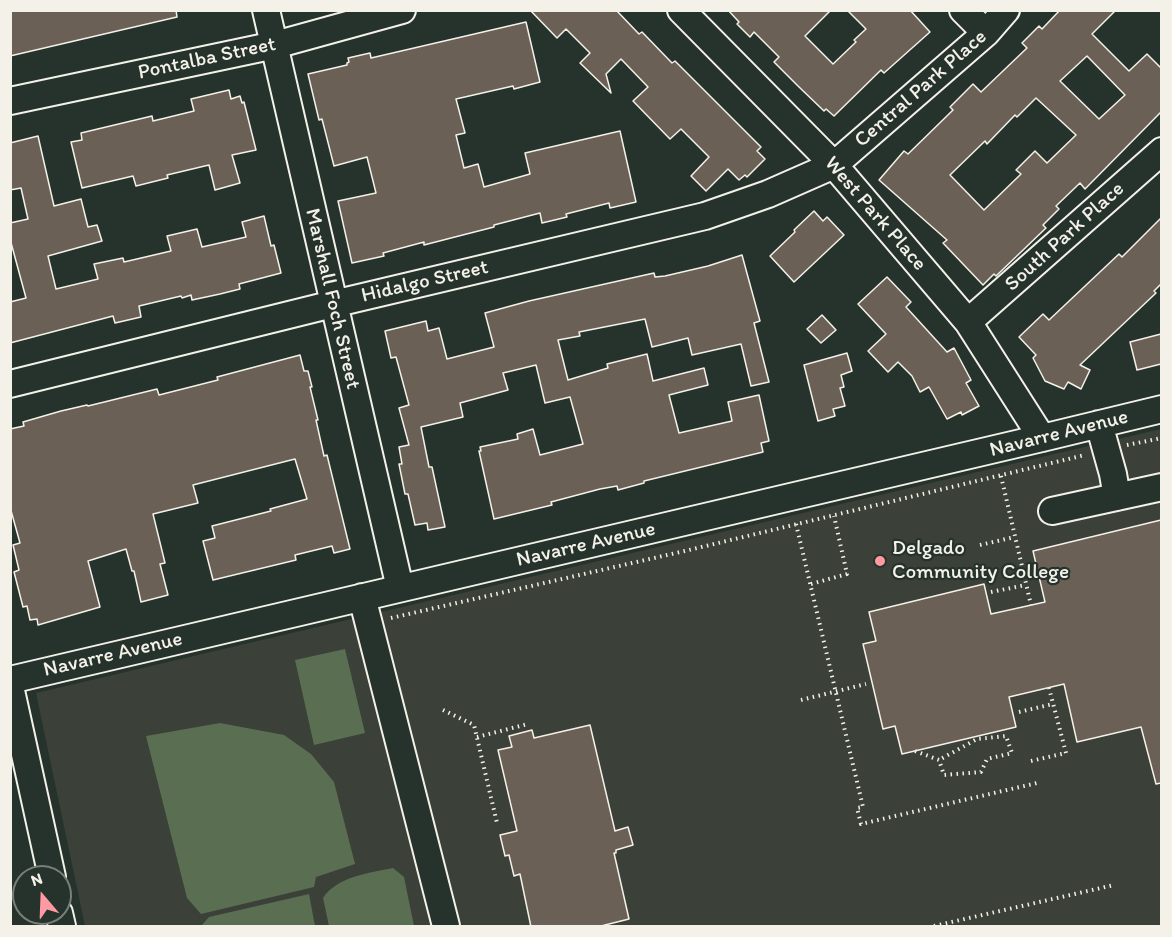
<!DOCTYPE html>
<style>
body{margin:0}
#map{position:relative;width:1172px;height:937px;overflow:hidden;background:#26332d;font-family:Itim,sans-serif}
canvas{display:block}
.frame{position:absolute;inset:0;border:12px solid #f4f1e8;pointer-events:none}
.north{position:absolute;left:12px;top:865px;width:60px;height:60px;box-sizing:border-box;background:#26332d;border:2px solid #787f78;border-radius:50%;rotate:341deg;font-size:16px;font-weight:700;line-height:24px;text-align:center;color:#f4f1e8}
.north::after{content:'';display:block;margin:auto;width:21px;height:27px;background:#ff9aa2;clip-path:polygon(50% 0,100% 100%,50% 72%,0 100%)}
</style>
<div id="map">
<canvas width="1172" height="937"></canvas>
<div class="frame"></div>
<div class="north">N</div>
</div>
<script>
const ctx = document.querySelector('canvas').getContext('2d');
ctx.lineJoin = 'round';
function paint(path, color) { ctx.fillStyle = color; ctx.fill(path, 'evenodd'); }
function trace(path, color, width, dash) { ctx.strokeStyle = color; ctx.lineWidth = width; ctx.lineCap = dash ? 'butt' : 'round'; ctx.setLineDash(dash || []); ctx.stroke(path); }
function drawText(font, color, halo, rows, align = 'center') {
  ctx.font = font + ' Itim,sans-serif'; ctx.lineWidth = 4.5; ctx.setLineDash([]); ctx.textBaseline = 'middle'; ctx.strokeStyle = halo; ctx.fillStyle = color; for (const [text, x, y, turn = 0] of rows) {
    ctx.save(); ctx.translate(x, y); ctx.rotate((+turn || 0) * Math.PI / 180); ctx.textAlign = isNaN(turn) ? turn : align; if (halo) ctx.strokeText(text, 0, 0); ctx.fillText(text, 0, 0); ctx.restore();
  }
}
const built = new Path2D(`
 M1161,429V926H85L36,693Z`);
const green = new Path2D(`
 M345,649L365,733L314,745L295,660Z
 M220,723L284,735L311,754L334,782L355,864L316,877L314,887L201,914L187,898L146,736Z
 M393,868L404,877L414,926H329L323,898C338,876 369,873 393,868Z
 M309,894L315,926H201L209,917Z`);
const building = new Path2D(`
 M10,10H176L177,17L10,56Z
 M530,10H616L639,34L642,32L672,63L675,61L761,147L757,151L765,159L747,177L745,175L739,180L728,169L706,191L691,176L709,157L681,129L670,139L633,101L648,87L621,59L606,74L611,93L580,63L590,53L566,29L557,38Z
 M728,10H831L805,36L833,64L856,42L854,40L866,29L847,10H910L930,32L884,73L881,70L834,116L826,109L824,111L798,86L774,62L779,57L754,32L750,37L737,24L739,22Z
 M1060,10H1116L1092,34L1129,71L1147,54L1161,68V112L1085,189L1080,183L1056,206L1059,209L1043,225L1046,228L996,276L994,274L983,285L943,243L947,240L879,180L904,151L908,154L953,110L950,107L973,84L981,92L1027,48L1022,43L1039,26L1042,29ZM1087,56L1125,95L1099,119L1060,81ZM1036,98L1076,135L1047,163L1035,151L1016,170L1021,174L984,210L950,175L985,141L987,144L1015,115L1017,117Z
 M526,22L540,82L514,89L513,86L456,99L465,133L456,135L464,168L478,164L484,187L530,174L525,153L620,131L636,202L610,208L609,203L566,214L567,217L542,223L540,213L494,225V227L451,238L424,245V242L383,253L384,256L352,263L338,201L376,193L367,157L334,166L322,119L319,120L308,74L347,65V63L349,62L348,58L370,53L371,58Z
 M229,90L231,99L240,96L242,103L244,102L256,150L232,155L240,183L215,190L209,165L167,175L168,178L136,186L133,176L82,188L71,142L82,140L81,133L152,116L153,121L194,111L191,99Z
 M38,136L54,206L81,199L88,227L97,225L102,241L48,256L56,289L98,279L94,264L123,258L124,262L171,251L167,236L197,229L202,247L246,237L242,222L264,216L271,246L274,245L281,273L239,284L240,289L220,294L192,300L191,295L182,298L181,296L139,306L141,317L115,323L113,316L10,343V302L26,298L10,239V223L28,219L21,188L10,190V143Z
 M814,211L823,221L827,217L844,235L794,282L770,256L795,232L794,230Z
 M1161,218V284L1154,291L1156,293L1080,365L1090,370L1081,389L1068,382L1064,389L1045,381L1033,358L1036,355L1019,337L1043,314L1049,320L1119,254L1122,257Z
 M742,255L760,321L754,323L769,382L751,386L741,344L692,355L688,338L652,347L645,319L579,332L580,336L558,340L568,380L608,368L607,364L647,354L653,381L704,368L708,385L669,395L679,433L732,421L728,402L759,395L769,441L761,443L763,452L644,481V483L618,490L617,486L600,489L551,502L552,505L494,519L479,451H481L480,447L518,439L517,434L533,429L540,455L583,444L570,397L545,403L536,365L503,373L508,390L460,403L463,417L421,427L429,467H432L445,527L428,530L427,523L415,525L408,494H405L399,464H402L399,447L409,445L399,408L409,405L396,357L391,358L385,331L426,321L428,331L439,328L447,359L494,347L485,313L529,301L654,273L655,277L665,276L708,266Z
 M887,277L911,302L906,307L947,352L954,348L971,380L966,383L979,406L962,415L961,412L947,419L929,387L920,392L912,376L898,362L888,372L868,351L886,334L858,304Z
 M822,315L836,330L821,343L807,329Z
 M1161,334V364L1137,370L1130,342Z
 M847,353L852,371L841,375L844,387L840,388L845,406L833,409L835,416L818,421L804,365Z
 M300,355L304,371H308L312,387H310L318,420H316L324,456L327,455L350,549L334,553L332,546L295,555L296,560L213,580L203,541L215,538L212,526L271,511L270,509L307,499L295,459L193,485L198,503L153,514L165,563L160,564L168,595L141,602L134,571H132L126,549L88,561L100,607L38,625L37,619L30,620L27,606L23,607L14,572L19,570L13,545L20,543L10,507V429L24,426L23,422L61,411L87,405L88,406L157,389L159,395L218,380L217,377Z
 M1161,520V783L1156,784L1141,727L1077,742L1064,684L1009,697L1016,727L902,754L895,726L883,729L863,644L876,641L869,612L984,584L991,614L1045,602L1033,551Z
 M590,725L615,831L628,827L633,845L616,850V853H614L629,919L597,927H531L520,874L514,876L509,855L505,856L500,835L517,831L498,750L512,747L509,736L532,730L534,738Z`);
const path = new Path2D(`
 M1127,445L1162,438
 M1001,476L1031,605
 M796,524L863,807L857,808L861,824L1037,783
 M980,545L1015,537
 M811,584L847,574L834,516
 M991,592L1026,585
 M391,618L689,550L1085,455
 M801,700L866,684
 M443,710L474,725L497,823
 M1019,712L1053,704
 M477,737L528,724
 M915,751L939,760L944,775L981,772L987,759L1012,753L1006,736L977,739L939,760
 M1031,761L1066,753L1049,688
 M934,926L1114,885`);
const minor = new Path2D(`
 M266,10L400,588
 M681,10L834,165L968,322L1042,438
 M963,10L986,33
 M10,101L275,45L402,10
 M968,322L1162,151
 M10,384L333,304L705,216L768,194L834,165L986,33L1006,10
 M1099,424L1113,474L1117,497
 M1052,511L1162,487
 M362,597L446,926
 M10,680L1042,438L1162,409
 M10,686L52,877
 M59,913L62,926`);
const markers = [
 [880,561,6,"#ff9aa2"]
];
const streetNames = [
 ["Pontalba Street",207,59,-12],
 ["Central Park Place",921,89,-41],
 ["West Park Place",875,214,49],
 ["South Park Place",1065,237,-42],
 ["Hidalgo Street",425,282,-13],
 ["Marshall Foch Street",332,299,77],
 ["Navarre Avenue",1059,434,-14],
 ["Navarre Avenue",586,545,-13],
 ["Navarre Avenue",113,655,-13]
];
const poiNames = [
 ["Delgado",892,549],
 ["Community College",892,573]
];
paint(built, '#3b4039');
paint(green, '#5a6e51');
paint(building, '#6b6056');
trace(building, '#f4f1e8', 1.5);
trace(minor, '#f4f1e8', 30);
trace(path, '#f4f1e8', 4, [1.5, 4.5]);
trace(minor, '#26332d', 26);
for (const [x, y, r, color] of markers) { const dot = new Path2D(); dot.arc(x, y, r, 0, 2 * Math.PI); ctx.fillStyle = color; ctx.fill(dot); trace(dot, '#26332d', 2); }
drawText('21px', '#f4f1e8', '#26332d', streetNames);
drawText('21px', '#f4f1e8', '#26332d', poiNames, 'left');
</script>
